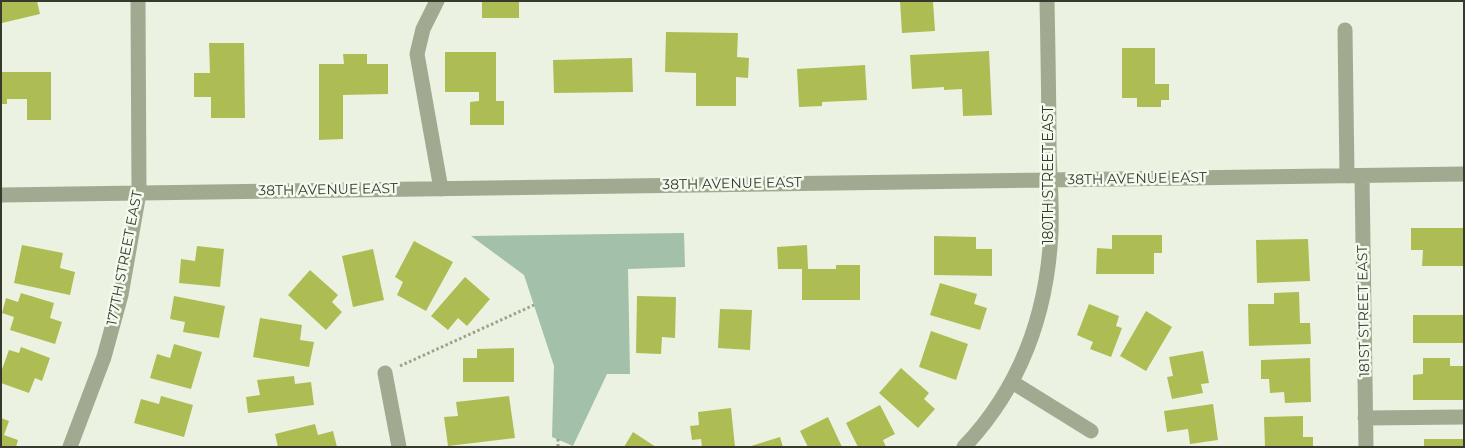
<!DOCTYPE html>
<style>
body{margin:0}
#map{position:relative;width:1465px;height:448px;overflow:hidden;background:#ebf2e1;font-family:Montserrat,sans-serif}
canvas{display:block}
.frame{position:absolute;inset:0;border:2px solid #36392c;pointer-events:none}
</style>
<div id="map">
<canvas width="1465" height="448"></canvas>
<div class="frame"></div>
</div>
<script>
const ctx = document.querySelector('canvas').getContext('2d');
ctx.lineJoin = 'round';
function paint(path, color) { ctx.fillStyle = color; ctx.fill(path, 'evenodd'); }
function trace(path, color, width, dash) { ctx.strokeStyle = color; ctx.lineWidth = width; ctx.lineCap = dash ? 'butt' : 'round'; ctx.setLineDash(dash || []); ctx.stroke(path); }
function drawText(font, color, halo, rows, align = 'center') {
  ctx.font = font + ' Montserrat,sans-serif'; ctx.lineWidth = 5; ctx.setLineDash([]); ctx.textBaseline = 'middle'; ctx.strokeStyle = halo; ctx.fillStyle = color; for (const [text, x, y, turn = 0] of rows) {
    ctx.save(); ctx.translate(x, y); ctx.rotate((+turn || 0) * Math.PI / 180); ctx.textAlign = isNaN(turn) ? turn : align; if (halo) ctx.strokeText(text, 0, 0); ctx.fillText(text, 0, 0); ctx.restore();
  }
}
const green = new Path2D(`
 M684,233L685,267L628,269L630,374H607L573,446L552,437L554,366L524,275L471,236Z`);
const building = new Path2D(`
 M1,1H37L40,14L2,23Z
 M482,1H519V18H482Z
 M900,1H933L935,31L902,33Z
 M666,32L738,33L737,57L749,58L748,78L736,77V106H696V73L665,72Z
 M209,43H244L245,118H211V97H194V73H210Z
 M1122,48H1155V84H1169V100H1161V107H1137V98H1122Z
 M989,51L992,115L963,116L962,89L944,90V87L912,89L910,55Z
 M445,52H496V101H504V125H470V102L479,101V92H445Z
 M343,54H367V64H388V94L343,95V139L319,140V64H344Z
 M632,58L633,92L554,93L553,60Z
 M865,65L867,100L822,102V106L799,107L797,69Z
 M1,72H51V120H27V99H7V104H1Z
 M1411,228H1464V266H1422L1423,250H1411Z
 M1112,235H1162V253H1154V274H1096L1097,248L1112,249Z
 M934,236L976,237V249H992V276L934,275Z
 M1308,239L1310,281L1257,283L1256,240Z
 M414,241L453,262L426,311L397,295L403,282L395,277Z
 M22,245L63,253L60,268L75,272L70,295L14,283Z
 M807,245L808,269H836V265H860V300H802V269H778L777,247Z
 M197,246L224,249L220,287L179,283L181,259L195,261Z
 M373,249L384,300L353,307L342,256Z
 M310,270L338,295L332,302L342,312L326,330L288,295Z
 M465,277L490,299L467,326L458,318L448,330L431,316Z
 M940,283L977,294L974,304L987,308L980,330L930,315Z
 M1299,292L1300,323H1310L1311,344L1249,346L1248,304H1274V293Z
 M21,293L54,303L50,318L62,322L55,344L10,330L14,317L2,313L6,298L18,302Z
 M174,296L225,306L219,338L183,332L185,322L170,319Z
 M637,296L676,297L675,338L662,337L661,354L636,353Z
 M1089,304L1119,316L1116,326L1122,328L1111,357L1090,349L1093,342L1077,335Z
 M720,309L752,310L750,350L718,348Z
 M1146,311L1172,327L1146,371L1120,356Z
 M1413,315H1464V343H1413Z
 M260,318L302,325L300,340L314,342L309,367L253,357Z
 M931,331L968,344L956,380L919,367Z
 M174,344L202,352L191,389L150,378L157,354L170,358Z
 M21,347L50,358L42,381L35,378L29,393L1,383V372L9,350L19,353Z
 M514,348V382H463V358H477V349Z
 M1203,351L1209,383L1201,384L1203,393L1172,399L1167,377L1173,376L1169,357Z
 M1310,358L1311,402L1285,403L1284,392L1270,393L1269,379H1261V360Z
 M1423,358H1450V366H1464V400H1413V375L1423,374Z
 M901,368L929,393L924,399L935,409L918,428L879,393Z
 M294,376L295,384L311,382L314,405L248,413L246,397L260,395L257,380Z
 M161,396L193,405L184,437L134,423L141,399L159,404Z
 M509,396L515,438L448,446L444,417L458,416L456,402Z
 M1213,404L1218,440L1190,444L1188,429L1167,432L1164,411Z
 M880,405L895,434L883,440L886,447H858L846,423Z
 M731,408L735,447H702L701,439L692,440L690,426L699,425L698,412Z
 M1303,416V437H1313V447H1265L1264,417Z
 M828,417L842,447H808L800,431Z
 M1,418L9,421L4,435L18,440L16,447H1Z
 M315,424L318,435L333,431L337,447H278L275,434Z
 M633,432L656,447H624Z
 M780,437L783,447H751V446Z
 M1424,439H1464V447H1424Z`);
const path = new Path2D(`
 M400,366L534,305
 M558,439V447`);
const minor = new Path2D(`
 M437,1L423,29L417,54L441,189
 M1345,30L1347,176
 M1362,176L1366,447
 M1,195L1464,174
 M385,373L399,447
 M1012,382L1091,431
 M1365,418L1464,417
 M70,447L104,357L121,295L139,193L138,1
 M964,447C1020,388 1047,314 1051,233C1052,206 1050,177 1049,150C1049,100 1048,51 1047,1`);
const streetNames = [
 ["180TH STREET EAST",1049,175,-90],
 ["38TH AVENUE EAST",1137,179,-1],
 ["38TH AVENUE EAST",732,184,-1],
 ["38TH AVENUE EAST",328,190,-1],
 ["177TH STREET EAST",125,258,-79],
 ["181ST STREET EAST",1364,311,-91]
];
paint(green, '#a2c0aa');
paint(building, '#adbd54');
trace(path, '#9ba489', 3, [2.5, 2.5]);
trace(minor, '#a1aa91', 15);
drawText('14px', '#36392c', '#f4faee', streetNames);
</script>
